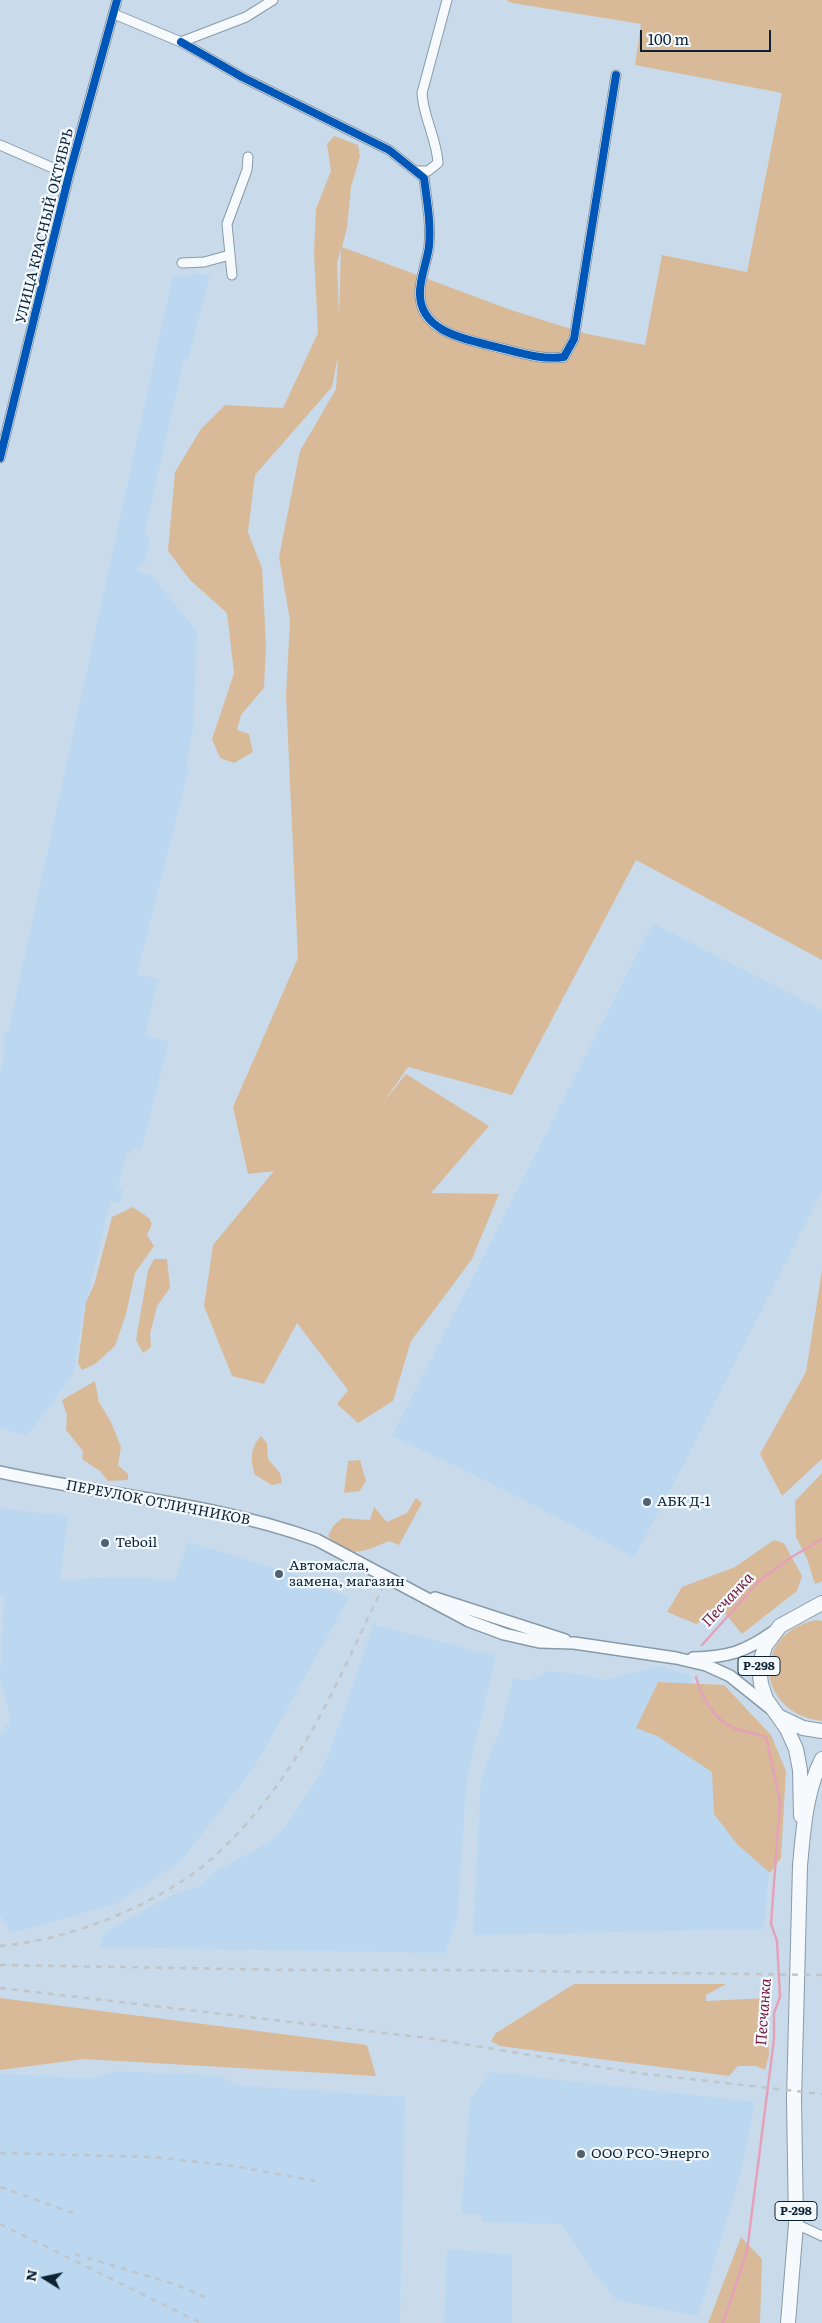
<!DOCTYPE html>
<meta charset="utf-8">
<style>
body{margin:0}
#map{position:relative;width:822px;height:2323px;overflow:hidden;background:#c9dbeb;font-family:Literata,serif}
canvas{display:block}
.north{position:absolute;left:20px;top:2253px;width:50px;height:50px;-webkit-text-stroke:4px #f4f9fe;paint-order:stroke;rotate:280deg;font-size:14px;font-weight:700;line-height:20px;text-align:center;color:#0c2234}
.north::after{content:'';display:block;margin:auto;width:18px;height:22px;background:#0c2234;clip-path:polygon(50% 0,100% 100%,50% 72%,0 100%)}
.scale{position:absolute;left:640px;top:30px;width:131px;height:22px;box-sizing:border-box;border:2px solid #0c2234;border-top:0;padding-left:6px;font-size:15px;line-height:18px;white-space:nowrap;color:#0c2234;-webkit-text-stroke:4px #f4f9fe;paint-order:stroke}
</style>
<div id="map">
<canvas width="822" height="2323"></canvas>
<div class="north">N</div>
<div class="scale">100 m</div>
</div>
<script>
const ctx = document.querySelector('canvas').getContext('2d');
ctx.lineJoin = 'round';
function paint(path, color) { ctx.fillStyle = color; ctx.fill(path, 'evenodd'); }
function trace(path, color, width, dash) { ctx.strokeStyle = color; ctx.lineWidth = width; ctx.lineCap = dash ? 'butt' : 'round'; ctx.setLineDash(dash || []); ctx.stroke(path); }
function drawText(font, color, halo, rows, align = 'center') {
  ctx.font = font + ' Literata,serif'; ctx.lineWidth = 4.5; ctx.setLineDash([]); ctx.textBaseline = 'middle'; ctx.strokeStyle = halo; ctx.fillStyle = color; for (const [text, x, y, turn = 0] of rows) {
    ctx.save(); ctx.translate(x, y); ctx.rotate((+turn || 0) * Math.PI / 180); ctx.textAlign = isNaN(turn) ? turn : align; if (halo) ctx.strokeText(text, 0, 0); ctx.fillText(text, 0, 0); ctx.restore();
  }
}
const built = new Path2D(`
 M195,273L210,276L188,359H184L144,536L150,538L144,565H139L137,571L151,575L197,631L193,730L186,767L189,768L137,974L158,979L145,1036L169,1042L141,1150L132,1148L130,1153H127L118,1187L123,1189L120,1203L110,1202L84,1312L73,1375L27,1436L0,1428V1074L6,1043L3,1042L4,1033H8L173,274L182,277Z
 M653,923L822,1010V1191L684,1464L634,1557L476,1476L392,1436Z
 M0,1508L68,1516L60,1580L129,1577L175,1581L188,1542L291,1573L349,1598L255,1766L181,1861L116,1904L11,1933L0,1915V1734H3L4,1726L9,1725L10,1717L0,1679L4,1595H0Z
 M374,1625L496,1656L467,1777L457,1920L445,1953L99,1947L105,1932L172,1895L199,1887L213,1873L274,1839L287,1824L316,1781L328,1756Z
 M658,1666L690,1675L701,1711L772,1838L764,1929L473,1935L481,1778L501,1727L513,1678L529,1681L547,1671L573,1673L607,1680Z
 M118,2071L219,2076L237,2085L405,2097L400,2323H0V2073L87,2079Z
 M491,2072L755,2102L741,2172L698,2316L616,2300L593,2271L561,2224L481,2222V2214L461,2213L470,2100Z
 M447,2249L512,2255V2323H444Z`);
const green = new Path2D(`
 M506,0H822V960L636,860L512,1095L408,1067L383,1103L406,1074L489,1126L431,1193L499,1194L472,1259L411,1341L393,1401L358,1423L337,1404L348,1390L297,1323L264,1384L232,1376L204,1306L213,1245L274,1171L248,1174L233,1107L298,958L286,695L290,620L279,557L300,451L336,389L338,356L332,387L255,475L248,532L262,568L266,645L264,688L241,715L237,730L249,734L253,752L234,763L220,758L212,739L234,673L227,613L190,580L168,551L175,472L201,429L225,405L283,408L318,333L314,253L316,209L331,171L327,144L334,136L358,145L360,156L351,187L347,228L342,247L511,310L587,334L645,345L662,255L747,272L782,93L635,65L641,24L512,3ZM341,249L339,314V315L337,263Z
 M133,1207L149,1218L152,1224L147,1235L154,1246L135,1273L126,1314L115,1346L95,1364L82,1370L78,1363L86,1302L94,1285L112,1217Z
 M154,1259H167L170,1288L157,1306L150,1334L151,1347L143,1353L136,1340L148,1270Z
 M822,1270V1459L782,1496L760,1454L806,1372Z
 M95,1381L99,1402L111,1422L121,1447L118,1465L128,1474V1480L108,1481L100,1471L82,1459L83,1451L66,1430L67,1416L62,1400Z
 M261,1436L267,1443L268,1459L280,1473L282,1483L272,1485L255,1475C250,1460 250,1448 261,1436Z
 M360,1460L366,1481L360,1491L344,1493L348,1461Z
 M822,1473V1581L815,1584L807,1559L796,1537L795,1501Z
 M416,1498L422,1503L399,1545L389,1541C363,1552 349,1560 328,1536L333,1526L342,1518L370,1520L374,1507L387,1522L407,1513Z
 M774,1540L784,1543L802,1576L797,1591L742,1634L724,1612L696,1624L667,1612L682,1587L735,1567Z
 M816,1620L822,1621V1721C756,1713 750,1634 816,1620Z
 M658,1682L724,1685L771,1735L786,1771L781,1858L770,1873L737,1844L714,1814L712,1772L657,1736L636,1728Z
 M574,1984H726L706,1995V2001L767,1998L769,2055L765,2070L756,2066H738L729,2076L500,2046L491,2041L496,2033Z
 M0,1998L367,2045L376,2076L84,2059L0,2070Z
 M741,2237L762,2259L760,2323H708Z`);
const stream = new Path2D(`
 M702,1645L759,1581L790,1558L822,1539
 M696,1677C701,1696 713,1718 732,1727C742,1732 755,1733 766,1737L780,1801L771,1924L777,1941L780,1997L774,2013V2039L747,2251L723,2323`);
const minor = new Path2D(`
 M114,14L181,42L246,17L273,0
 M181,42L242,77L389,150L424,178C427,201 431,223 429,246C427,263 419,279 420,295C421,330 461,338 488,345C511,350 540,361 564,357L574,339L616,75
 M0,145L69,175
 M416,171H428L438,163C437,139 423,117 422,93L447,0
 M182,263L204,262L230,255
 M232,275L227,224L247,170L248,157
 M0,458L69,175L117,0
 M796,2224L822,2236`);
const major = new Path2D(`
 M0,1472C105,1495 215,1503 317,1540L469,1621L504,1634L539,1642L574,1643L676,1658L706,1665L730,1676L770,1708
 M435,1598L565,1640
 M693,1658C728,1657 745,1652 773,1632`);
const highway = new Path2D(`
 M780,1717L803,1728L822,1731
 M801,1816L800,1770L796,1749L787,1729L766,1699L761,1684L759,1667L765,1646L780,1626L822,1603
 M788,2323L796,2224L794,2099L800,1866C803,1832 806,1790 822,1759`);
const rail = new Path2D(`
 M0,1946C65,1940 129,1915 184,1880C220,1857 259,1812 283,1777C323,1719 351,1652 382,1589
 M0,1965L297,1970H453L822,1975
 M0,1988L428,2038L637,2073L822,2094
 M0,2153L153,2157L234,2166L315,2181
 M0,2187L73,2213
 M0,2224L201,2323
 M75,2254L174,2284L205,2297`);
const cycleway = new Path2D(`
 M181,42L242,77L389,150L424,178C427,201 431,223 429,246C427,263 419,279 420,295C421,330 461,338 488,345C511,350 540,361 564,357L574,339L616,75
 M0,458L69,175L117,0`);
const markers = [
 [647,1502,5,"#4e6374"],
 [105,1543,5,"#4e6374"],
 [279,1574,5,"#4e6374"],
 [581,2154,5,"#4e6374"]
];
const shields = [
 [759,1666,42],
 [796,2211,42]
];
const shieldNames = [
 ["Р-298",759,1666],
 ["Р-298",796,2211]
];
const streetNames = [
 ["УЛИЦА КРАСНЫЙ ОКТЯБРЬ",45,226,-76],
 ["ПЕРЕУЛОК ОТЛИЧНИКОВ",158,1503,11]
];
const poiNames = [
 ["АБК Д-1",657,1502],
 ["Teboil",115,1543],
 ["Автомасла,",289,1566],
 ["замена, магазин",289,1582],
 ["ООО РСО-Энерго",591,2154]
];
const waterNames = [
 ["Песчанка",728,1600,-47],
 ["Песчанка",764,2012,-86]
];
paint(built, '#bcd8f1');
paint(green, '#d9ba98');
trace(stream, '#e4a2b9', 2.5);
trace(minor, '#889aa9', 11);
trace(major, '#889aa9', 14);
trace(highway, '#889aa9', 16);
trace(minor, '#f7fafc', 9);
trace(major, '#f7fafc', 11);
trace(highway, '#f7fafc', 14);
trace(rail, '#bfc5ca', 2.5, [6, 6]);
trace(cycleway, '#0057b8', 8);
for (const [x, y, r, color] of markers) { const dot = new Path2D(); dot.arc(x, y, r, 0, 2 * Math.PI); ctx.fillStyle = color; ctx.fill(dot); trace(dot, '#f4f9fe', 2); }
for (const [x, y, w] of shields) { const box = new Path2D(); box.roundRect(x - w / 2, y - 9.5, w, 19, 4); ctx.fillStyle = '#f4f9fe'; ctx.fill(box); trace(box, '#0c2234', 1); }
drawText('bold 12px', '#0c2234', null, shieldNames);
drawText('14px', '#0c2234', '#f4f9fe', streetNames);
drawText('14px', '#0c2234', '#f4f9fe', poiNames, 'left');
drawText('italic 15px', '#741a39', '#f4f9fe', waterNames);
</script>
